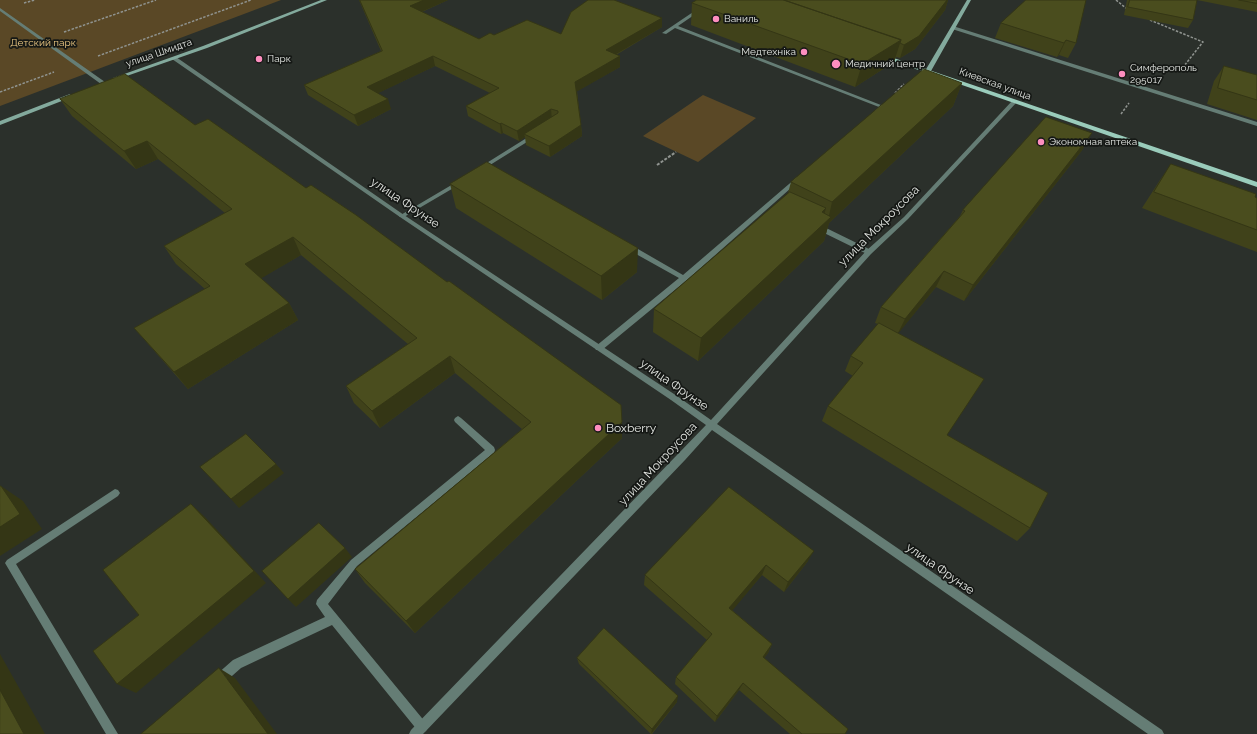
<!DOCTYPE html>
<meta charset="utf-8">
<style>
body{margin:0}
canvas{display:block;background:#2b302b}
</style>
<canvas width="1257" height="734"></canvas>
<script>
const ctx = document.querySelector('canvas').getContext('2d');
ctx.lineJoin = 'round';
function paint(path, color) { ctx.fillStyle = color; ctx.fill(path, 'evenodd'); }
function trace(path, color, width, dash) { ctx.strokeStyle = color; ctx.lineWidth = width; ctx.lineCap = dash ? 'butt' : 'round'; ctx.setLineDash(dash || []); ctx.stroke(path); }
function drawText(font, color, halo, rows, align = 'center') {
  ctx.font = font + ' Raleway,sans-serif'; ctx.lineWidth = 3.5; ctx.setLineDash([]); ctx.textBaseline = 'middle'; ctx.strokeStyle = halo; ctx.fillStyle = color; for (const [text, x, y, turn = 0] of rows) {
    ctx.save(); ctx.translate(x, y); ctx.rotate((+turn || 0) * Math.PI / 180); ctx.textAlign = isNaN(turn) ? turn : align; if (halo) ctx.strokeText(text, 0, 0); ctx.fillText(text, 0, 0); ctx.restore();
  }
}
const green = new Path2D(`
 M0,0H281L0,106Z
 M703,95L756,118L698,162L643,136Z`);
const pathFar1 = new Path2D(`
 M1116,0L1127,9
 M24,3L35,0
 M1150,20L1203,42L1184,66
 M64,32L156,0
 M98,56L251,0
 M0,92L54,72
 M895,93L904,84
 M1121,114L1129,103`);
const path = new Path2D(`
 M657,165L676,152`);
const lane = new Path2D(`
 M711,0H716L678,26L886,107L879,113H875V111L879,107L675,28L666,34L662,33Z
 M0,8L105,82V84H101L0,11Z
 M952,27H956L1257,122V126L952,29Z
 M533,134L535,135V137L482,170H478L477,169Z
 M798,177L801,179L800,180L687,280L602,350H596L595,348L596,346L679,278L627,249L626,247L627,245H631L683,275L796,178Z
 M460,180L462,181V183L404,217H400L399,216Z
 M816,225H820L871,250L872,252L869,254H867L816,229Z
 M458,416L461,418L494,447L495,450L494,453L357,566L328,604L426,723L428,727L426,731L422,733L418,731L332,625L241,668L224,683L220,684L216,683L215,679L216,675L233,660L325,617L316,604L317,600L351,560L485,450L455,422L454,420L455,418Z
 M115,489L118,490L120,493L118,496L16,564L118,734H106L5,563L7,560Z`);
const street = new Path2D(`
 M172,57H176L404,215L677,396L711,420L867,250L904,217L1012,101H1016V103L908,219L871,254L717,424L1162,730L1164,734H1148L712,430L685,460L423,734H409L411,730L706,425L671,400L400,217L172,59Z`);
const secondary = new Path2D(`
 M321,0H327L207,48L118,79L113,78L203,46Z
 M967,0H971L931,71L926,72L925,71Z
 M70,94L73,96L72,97L0,125V121Z`);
const primary = new Path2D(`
 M881,55H885L1257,182V187L881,57Z`);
const wall = new Path2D(`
 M359,0H448L422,12L479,39L494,35L561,34L662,27L616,55L620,56V67L577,91L581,125L582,136L550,157L526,145L525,137L519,141L503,133L501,134L468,116L466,106L490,93L435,66L378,93L391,109L358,126L308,95L304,85L381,51Z
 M697,0H948L945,10L915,49L900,58L896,57L894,62L855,87L691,25L692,3Z
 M1127,0H1257V12L1197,0L1193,20L1188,28L1124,15Z
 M1001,23L1076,43L1068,58L1059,55L1057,57L995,38Z
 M1224,66L1257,75V120L1207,104L1214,81Z
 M125,74L622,438L415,633L365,583L355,569L522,429L455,373L380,428L354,403L346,386L408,344L301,255L261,278L289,303L298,320L188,389L149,345L134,328L205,289L176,264L164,246L225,213L158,159L136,169L72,116L60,99Z
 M962,83L953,106L829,223L824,241L698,361L653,332L654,309L788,193L791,182Z
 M1083,149L964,301L936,287L898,333L947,435L1030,528L1017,541L822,421L828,406L853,376L845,371L851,356L878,324L875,323L881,307L960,216L963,210Z
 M1171,164L1257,198V252L1142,208L1160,180Z
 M450,184L637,272L602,300L456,208Z
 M808,561L784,592L762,575L732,610L772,644L768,653L764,658L845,734H790L739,690L715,722L675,684L676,677L707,640L644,585L645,575Z
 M577,658L677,702L652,734H651L579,664Z`);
const shadedWall = new Path2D(`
 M424,0H448L412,16L410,6Z
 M947,0H948L945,10L915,49L900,58L904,45Z
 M662,18V27L606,60V50Z
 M901,40L894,62L855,87L862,64Z
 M1066,40L1059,55L1057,57L1064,43Z
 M433,56L435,66L370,97L367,87Z
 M620,56V67L576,92L575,82Z
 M962,83L953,106L829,223L824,241L698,361L701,338L822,212L826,208L821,226L828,220L832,202Z
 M388,99L391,109L358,126L354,115Z
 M551,109L552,120L524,134L525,137L519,141L517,131Z
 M501,123L503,133L501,134L500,124Z
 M581,125L582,136L550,157L549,146Z
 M1092,133L1083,149L964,301L973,285Z
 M147,141L158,159L136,169L124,151Z
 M293,237L301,255L255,282L245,264Z
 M638,248L637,272L602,300L601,276Z
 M944,271L936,287L897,335L905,319Z
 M289,303L298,320L188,389L174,372Z
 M450,356L455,373L380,428L372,411Z
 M622,422V438L415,633L406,621Z
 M276,464L284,473L239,508L231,499Z
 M1,486L23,501L42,529L0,556V527Z
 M191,504L205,517L266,583L136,693L117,684Z
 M345,548L352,557L296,607L288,599Z
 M814,551L808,561L784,592L788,582Z
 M766,565L762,575L727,617L729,608Z
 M772,644L768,653L759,665L763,657Z
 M0,654L45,734H24L0,690Z
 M219,668L235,678L277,734H268Z
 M743,683L739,690L715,722L717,716Z
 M678,696L677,702L651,734L652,729Z`);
const building = new Path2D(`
 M360,0H424L410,6L479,39L490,33L494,35L527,20L561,34L571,12L588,0H614L662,18L606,50L620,56L575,82L581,125L549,146L524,134L558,113V111L551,109L517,131L501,123L500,124L466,106L499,88L433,56L367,87L388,99L354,115L304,85L382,51Z
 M697,0H784L901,40L862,64L692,3Z
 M784,0H947L919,36L904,45L900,43L901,40Z
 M1026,0H1086L1076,43L1066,40L1064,43L1001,23Z
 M1130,0H1197L1193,20L1128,7Z
 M1239,0H1257V3Z
 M1224,66L1257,75V100L1218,88Z
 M924,69L962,83L832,202L791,182Z
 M125,74L195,125L208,119L306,188L311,185L356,215L447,282L449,281L621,405L622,422L406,621L355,569L531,422L450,356L372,411L346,386L417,338L293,237L245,264L289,303L174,372L134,328L210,286L164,246L232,209L147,141L124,151L60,99Z
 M1046,117L1092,133L973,285L944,271L905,319L881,307L965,211L963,210Z
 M487,162L638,248L601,276L450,184Z
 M1171,164L1256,194L1255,197L1257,198V230L1154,192Z
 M790,192L826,208L822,212L831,217L701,338L654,309Z
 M879,323L984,379L947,435L1048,493L1030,528L828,406L863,363L851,356Z
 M246,434L276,464L231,499L200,467Z
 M0,486H1L20,514L0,527Z
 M729,487L814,551L788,582L766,565L729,608L772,644L763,657L848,729L845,734H802L743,683L717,716L676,677L712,634L645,575Z
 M191,504L254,571L117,684L93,651L139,615L103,570Z
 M319,523L345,548L288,599L262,571Z
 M604,628L678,696L652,729L577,658Z
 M219,668L268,734H141Z
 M0,690L24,734H0Z`);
const markers = [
 [716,19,4,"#fd8ebf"],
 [804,52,4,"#fd8ebf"],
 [259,59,4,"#fd8ebf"],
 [836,64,5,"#fd8ebf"],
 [1122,74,4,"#fd8ebf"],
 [1041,142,4,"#fd8ebf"],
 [598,428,4,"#fd8ebf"]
];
const farPoinames = [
 ["Ваниль",724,19],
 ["Медтехніка",796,52,"right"],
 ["Парк",267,59],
 ["Медичний центр",845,64],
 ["Симферополь",1130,68],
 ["295017",1130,80],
 ["Экономная аптека",1049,142]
];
const farParknames = [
 ["Детский парк",43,43]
];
const farStreetnames = [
 ["улица Шмидта",159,53,-19],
 ["Киевская улица",995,84,20]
];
const streetNames = [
 ["улица Фрунзе",405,203,34],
 ["улица Мокроусова",879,226,-45],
 ["улица Фрунзе",674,385,35],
 ["улица Мокроусова",658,464,-47],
 ["улица Фрунзе",940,569,35]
];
const poiNames = [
 ["Boxberry",606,428]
];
paint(green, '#5a4826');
trace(pathFar1, '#909490', 1.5, [2.5, 1.5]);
trace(path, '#909490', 2, [3, 1.5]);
paint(lane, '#657d75');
paint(street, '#657d75');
paint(secondary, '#83aa9d');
paint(primary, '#9accbb');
paint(wall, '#40421a');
paint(shadedWall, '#343615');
paint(building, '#4a4d1e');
trace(building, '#343615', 1);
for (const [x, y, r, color] of markers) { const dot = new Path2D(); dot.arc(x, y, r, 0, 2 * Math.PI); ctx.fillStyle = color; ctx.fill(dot); trace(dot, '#151815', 1.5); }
drawText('10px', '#e4e7e3', '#151815', farPoinames, 'left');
drawText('10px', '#f1cc85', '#151815', farParknames);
drawText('10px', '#e4e7e3', '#151815', farStreetnames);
drawText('12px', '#e4e7e3', '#151815', streetNames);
drawText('12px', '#e4e7e3', '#151815', poiNames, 'left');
</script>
